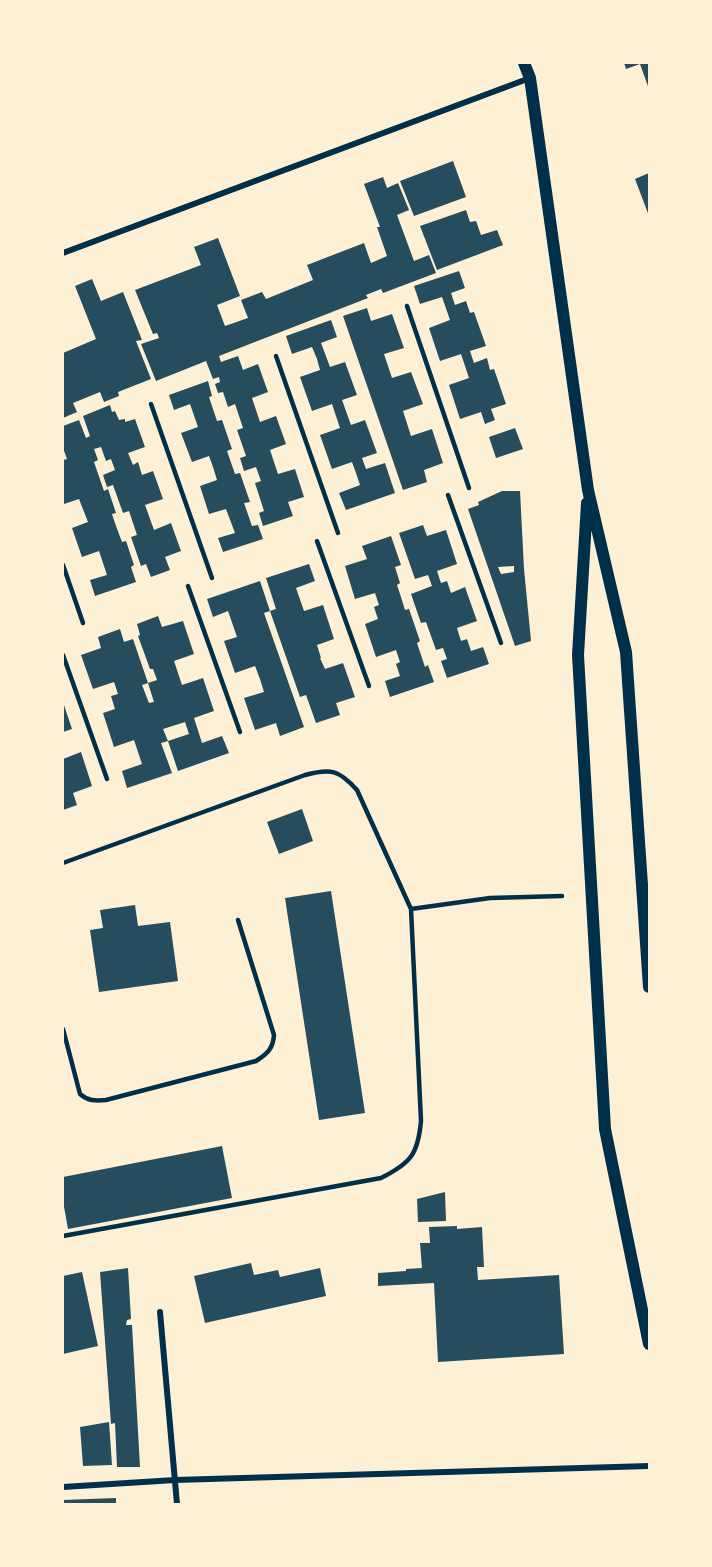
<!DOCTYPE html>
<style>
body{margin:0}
#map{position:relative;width:712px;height:1567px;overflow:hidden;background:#fdf0d5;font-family:"Times New Roman",serif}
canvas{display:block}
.frame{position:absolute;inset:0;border:64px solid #fdf0d5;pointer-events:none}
</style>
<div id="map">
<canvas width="712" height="1567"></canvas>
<div class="frame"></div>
</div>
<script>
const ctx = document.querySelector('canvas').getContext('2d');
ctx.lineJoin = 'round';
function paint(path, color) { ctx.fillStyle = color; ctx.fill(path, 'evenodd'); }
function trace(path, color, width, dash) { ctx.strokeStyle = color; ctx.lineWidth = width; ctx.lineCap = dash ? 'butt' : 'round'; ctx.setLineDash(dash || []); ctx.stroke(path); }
const building = new Path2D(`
 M624,63H649V89L640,64L626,69Z
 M453,161L466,197L414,216L400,181Z
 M649,173V216L635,179Z
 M383,177L387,188L398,183L409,210L397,215L414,261L429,255L436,273L383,293L381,289L366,295L368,298L219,356L221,362L238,356L243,370L258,364L268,392L252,398L260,422L276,416L286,444L270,450L278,474L295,469L304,497L288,502L293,516L263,526L259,513L264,511L255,483L261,481L256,467L244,471L240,458L246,456L237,430L243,428L235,404L228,407L223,392L218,393L215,384L220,382L219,377L213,379L206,361L156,381L141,344L159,338L157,333L153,334L135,290L201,265L194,247L218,238L240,296L217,305L225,326L248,318L241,300L262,292L266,299L313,280L307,265L364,243L371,263L387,256L377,227H380L364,184Z
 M466,210L470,222L476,221L481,235L497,230L503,245L437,270L420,226Z
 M459,271L465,288L451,293L455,305L466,301L470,313L474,312L486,346L470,351L474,363L487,358L490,370L494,369L506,404L491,409L495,420L485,424L481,412L460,419L449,385L469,378L461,354L440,361L429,328L450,320L442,297L420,304L414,286Z
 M92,279L101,301L123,292L142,340L136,341L151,379L118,392L119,396L104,402L100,392L73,403L77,412L63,418V353L96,339L75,286Z
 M367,308L371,321L392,314L404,348L384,354L392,378L411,372L423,404L403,411L411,436L432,429L443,463L424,470L427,482L403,490L343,316Z
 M331,320L337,337L321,343L330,367L345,362L357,395L342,400L351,425L365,420L377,453L362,458L366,469L385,463L395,493L346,510L339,493L360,485L356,473L352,462L332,469L320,435L340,428L332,404L312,411L300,377L320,370L317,359L312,347L292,354L286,336Z
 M208,381L212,396L209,397L217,421L222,420L232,449L227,451L235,474L240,473L250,502L244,503L252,526L258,525L263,539L223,552L218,538L235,533L226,509L209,514L200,486L217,480L213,467L209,456L192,462L181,433L198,427L190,404L174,410L169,395Z
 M110,405L112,412L115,411L119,420L125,419V422L135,419L145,447L128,453L133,465L138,462L142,475L153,471L163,499L145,505L154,530L171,523L181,551L165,557L170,570L151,577L146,564L141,566L131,537L137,535L129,511L123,513L113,485L107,487L103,475L115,470L111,459L106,461L101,447L94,449L98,460L94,462L104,491L108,489L116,513L112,514L116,526L122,542L126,541L134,565L131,567L136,582L95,596L90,580L107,575L99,551L82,557L72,528L88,522L79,499L64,504L63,501V473H64L63,460L67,459L63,448V426L79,420L86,438L90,436L83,416Z
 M515,428L523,449L496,458L489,437Z
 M502,491H520L524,569L531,641L515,646L468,509L479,505L478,502ZM514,566V572L501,574L498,567Z
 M423,525L427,536L446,530L457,564L437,571L441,583L447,581L451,593L465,587L477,621L457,628L461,641L467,639L471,651L483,647L489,664L447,678L441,661L447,659L443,648L436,650L426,622L421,623L411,594L432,586L428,575L415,579L399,533Z
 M391,536L401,565L395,567L400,583L397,585L401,597L405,610L409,609L420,641L417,643L425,667L428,665L434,682L390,697L385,681L400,676L396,664L400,662L396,650L376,657L365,624L378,619L374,607L379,605L375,593L355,599L345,566L367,559L362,546Z
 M309,564L315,581L296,588L304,611L323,605L334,639L317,645L321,658H320L325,669L343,663L355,697L336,703L340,715L316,723L306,695L300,697L270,611L276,609L266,578Z
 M260,581L270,611L264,613L304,727L280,736L276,723L255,730L244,698L264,692L260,679L255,666L235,673L224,641L237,637L228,611L213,617L207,599Z
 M158,616L162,627L183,621L194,654L174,661L182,685L203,678L214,711L194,718L202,743L222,736L229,753L178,771L168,741L189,734L185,722L163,729L168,741L161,743L172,773L127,788L122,771L142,764L134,740L114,747L103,713L115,709L111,696L118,694L114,682L93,689L81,655L101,648L98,637L120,629L124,642L133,639L148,683L142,685L149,703L154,702L148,683L157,680L153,669H150L138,636L140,635L137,624Z
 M63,702L72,729L63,732Z
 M81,752L92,786L73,793L77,805L63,810V759Z
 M302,809L313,841L279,854L267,822Z
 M331,891L365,1113L319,1120L285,898Z
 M135,905L138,926L170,922L178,981L99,992L90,930L103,928L100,910Z
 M222,1146L232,1198L68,1229L63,1201V1177Z
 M445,1192L446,1221L418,1222L417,1199Z
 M457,1226V1229L482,1227L484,1267H477L478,1280L559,1275L564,1354L438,1362L434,1283L378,1286V1273L406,1271V1269L422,1268L420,1243H430L429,1227Z
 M251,1263L254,1275L278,1270L280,1277L320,1268L326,1296L205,1323L194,1276Z
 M128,1268L131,1319L127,1320L126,1325H132L140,1467H117L115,1423L111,1424L100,1272Z
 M82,1272L98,1346L63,1354V1276Z
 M109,1422L112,1465L83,1466L80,1427Z
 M116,1498V1504H63V1500Z`);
const service = new Path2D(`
 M407,306L469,488
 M276,356L338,533
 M151,404L212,578
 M448,495L501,643
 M317,541L369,686
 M63,565L83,623
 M188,586L240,732
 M63,655L107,779
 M63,863L305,775C331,768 339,770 357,790L411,909L490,898L562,896
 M63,1029L80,1094C88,1101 95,1101 106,1100L256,1061C267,1054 273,1049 274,1035L238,920
 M63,1236L381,1178C411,1163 418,1154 421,1121L411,909`);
const minor = new Path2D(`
 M63,253L530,78
 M160,1312L177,1504
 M63,1487L175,1480L649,1466`);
const secondary = new Path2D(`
 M524,63L530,78L588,490L626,652L649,987
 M587,503L578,655L605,1129L649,1344`);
paint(building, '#264d5e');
trace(service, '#003049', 4.5);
trace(minor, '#003049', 6);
trace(secondary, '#003049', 12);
</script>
